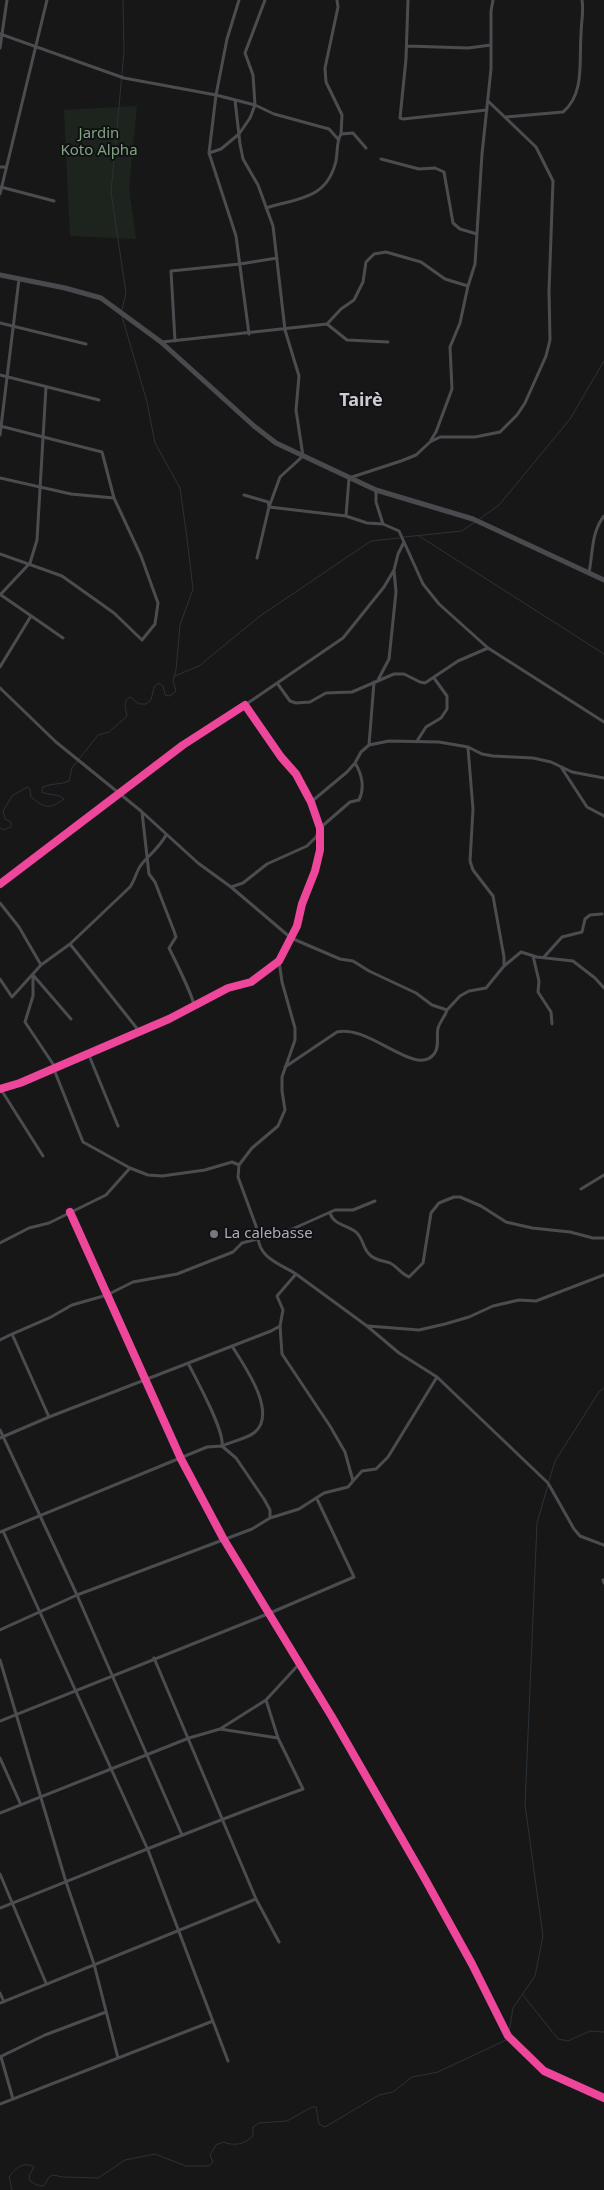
<!DOCTYPE html>
<meta charset="utf-8">
<style>
body{margin:0}
canvas{display:block;background:#171717}
</style>
<canvas width="604" height="2190"></canvas>
<script>
const ctx = document.querySelector('canvas').getContext('2d');
ctx.lineJoin = 'round';
function paint(path, color) { ctx.fillStyle = color; ctx.fill(path, 'evenodd'); }
function trace(path, color, width, dash) { ctx.strokeStyle = color; ctx.lineWidth = width; ctx.lineCap = dash ? 'butt' : 'round'; ctx.setLineDash(dash || []); ctx.stroke(path); }
function drawText(font, color, halo, rows, align = 'center') {
  ctx.font = font + ' "Noto Sans",sans-serif'; ctx.lineWidth = 4; ctx.setLineDash([]); ctx.textBaseline = 'middle'; ctx.strokeStyle = halo; ctx.fillStyle = color; for (const [text, x, y, turn = 0] of rows) {
    ctx.save(); ctx.translate(x, y); ctx.rotate((+turn || 0) * Math.PI / 180); ctx.textAlign = isNaN(turn) ? turn : align; if (halo) ctx.strokeText(text, 0, 0); ctx.fillText(text, 0, 0); ctx.restore();
  }
}
const green = new Path2D(`
 M137,106L129,187L136,239L70,236L64,110Z`);
const stream = new Path2D(`
 M122,310L126,293L111,192L124,52L123,0
 M478,520L499,505L570,419L604,361
 M419,536L604,654
 M404,537L462,531L475,522
 M175,676L199,666L260,616L371,541L400,538
 M0,828L3,830L11,827V822L5,819L3,811L12,796L27,787L30,789L31,797C45,808 49,810 64,799C58,793 50,796 42,792L43,787C52,783 60,785 69,781L72,768L98,735L109,732L127,716C126,708 122,701 130,697L139,704H146L151,700L154,687L159,683L163,686L165,695L170,696L176,691L173,680L176,670L180,625L193,589L187,538L180,488L155,443L147,402L121,313
 M549,1481L555,1461L599,1392L604,1388
 M523,1995L558,2039L568,2041L590,2031L604,2032
 M12,2190L9,2177C15,2168 23,2161 34,2167L29,2176L30,2181L37,2185L44,2186L49,2177L53,2175L63,2177L98,2178L125,2160L155,2154L186,2166H209L213,2162L210,2155L216,2145L223,2142C234,2146 244,2145 253,2136V2127L259,2123L287,2121L312,2107H316L319,2124L325,2127L379,2095L393,2092L412,2077L438,2072L508,2039L513,2008L535,1976L543,1936L525,1805L537,1523L548,1485`);
const street = new Path2D(`
 M239,0L227,39L216,95L209,153L236,236L249,334
 M337,0L338,7L325,68L326,82L342,115L341,134
 M408,0L406,59L400,118L403,119L487,110
 M0,34L124,78L216,95L255,105L274,114L329,129L338,139
 M407,46L468,48L491,45
 M0,48L7,0
 M235,100L240,144L243,159L258,185L273,226L285,330L299,376L296,410L303,456L280,477L269,507L257,558
 M506,117L563,112C585,94 579,60 581,35C581,23 584,12 582,0
 M209,153L221,149L239,134L250,118L255,105L253,75L245,53L265,0
 M381,159L419,169L435,168L444,172L453,223L460,229L477,234
 M0,167H6
 M1,187L54,201
 M0,194L47,0
 M266,208C299,198 327,199 336,161C338,151 336,142 341,134L353,133L366,148
 M0,323L86,344
 M327,324L347,340L388,342
 M175,341L171,271L240,264L277,258
 M162,342L327,324L341,309L354,300L363,282L366,262L374,254L386,252L421,262L445,279L468,286
 M0,375L99,400
 M0,426L102,452L114,498L141,556L158,603L155,624L142,640L114,613L62,576L0,554
 M0,435L19,279
 M431,440L436,432L452,389L450,347L460,323L468,286L475,264L482,154L491,69V11L493,0
 M0,478L71,494L114,498
 M244,495L268,502L269,507L346,516L367,523L383,524
 M346,516L349,478L401,461L416,455L430,442L440,437H475L500,432L517,415L525,403L546,356L550,340L549,291L553,181L536,147L488,101
 M404,542L423,584L439,604L488,648L604,722
 M589,573C593,552 591,533 604,516
 M0,595L30,563L37,540L46,387
 M1,595L63,638
 M0,667L31,616
 M378,680L389,659L396,592L394,570
 M277,683L290,701L296,703L310,702L326,693L352,692L394,674H404L420,682L425,683L458,661L488,648
 M0,688L56,742L141,811L198,863L231,887L291,938L340,959L353,961L369,971L416,993L432,1005L447,1010L460,996L469,991L486,988L504,966L521,952L537,957L573,961L595,978L604,988
 M245,705L343,638L384,587L394,570L398,554L404,542L399,531L383,524L376,502V490
 M417,741L426,727L441,718L447,709V696L434,678
 M369,745L374,682
 M468,748L473,809L470,861L473,870L493,896L504,957V965
 M561,767L587,807L604,816
 M311,802L347,772L355,763L361,752L369,745L389,741L439,742L468,747L482,754L493,756L533,758L551,762L572,772L604,778
 M142,812L149,874L155,882L174,931L176,937L169,948C174,958 194,999 194,1006
 M0,884L183,745L245,705L281,757L296,774L311,802L320,828V850L315,871L302,904L297,926L279,961L251,982L228,988L169,1019L20,1083L0,1089
 M231,887L243,883L267,864L307,846L316,837L320,828L350,802L359,800C365,788 362,774 355,763
 M0,903L19,927L41,965
 M70,944L139,1031
 M533,956L539,981L538,992L551,1012L552,1024
 M544,957L562,937L582,932L585,919L590,915L602,914
 M33,975V996L25,1022L55,1067
 M33,975L71,1019
 M0,979L12,997L41,965L70,944L130,887C135,880 136,872 141,865C149,855 160,847 166,835
 M88,1053L118,1126
 M53,1067L83,1142L130,1168L148,1175L162,1176L205,1170L232,1162L239,1165
 M285,1067L337,1032C369,1024 416,1078 434,1054C440,1047 436,1036 438,1028C440,1021 445,1017 447,1010
 M0,1088L43,1156
 M581,1189L604,1175
 M70,1212L181,1459L223,1538L332,1717L425,1879L472,1964L508,2036L544,2071L604,2098
 M330,1213C334,1226 349,1225 357,1233C363,1239 363,1248 369,1254C375,1261 382,1260 390,1263C398,1267 401,1274 409,1277L423,1263L431,1213L439,1203L454,1197H460L481,1206L506,1222L532,1228L570,1232L593,1238H604
 M258,1237L256,1226L238,1177L239,1165L252,1148L278,1126L285,1110L282,1091V1077L295,1040V1028L282,982L279,961
 M0,1243L29,1228L49,1223L106,1195L130,1168
 M296,1274L367,1326L399,1353L437,1377L548,1483L574,1529L580,1536L604,1545
 M280,1326L283,1310L277,1296L296,1274C280,1264 259,1258 258,1237L269,1238L279,1235L335,1210H353L375,1201
 M368,1326L419,1330L445,1324L469,1317L493,1306L519,1300L536,1301L604,1275
 M12,1334L51,1317L72,1305L107,1295L133,1282L177,1274L233,1252L242,1243L257,1239
 M0,1340L12,1334L49,1417
 M188,1363C196,1379 225,1431 222,1446C232,1441 247,1439 255,1432C278,1412 243,1364 232,1346
 M0,1430L77,1595L182,1835
 M0,1438L49,1417L271,1331L280,1326L282,1354L330,1426L345,1452L353,1481L348,1487L324,1493L299,1509L270,1518L252,1529L77,1595L0,1630
 M353,1481L362,1471L376,1469L388,1457L437,1377
 M3,1531L148,1850L228,2061
 M0,1532L207,1447L222,1446L236,1458L264,1499L270,1510V1517
 M603,1580L604,1583
 M154,1658L256,1899L279,1942
 M0,1660L66,1882L94,1964L118,2058
 M0,1721L270,1613L354,1577L317,1499
 M220,1729L266,1700L300,1663
 M0,1758L21,1805
 M0,1813L189,1738L220,1729L278,1738
 M0,1874L46,1983
 M0,1908C101,1868 201,1826 303,1789L278,1738L266,1700
 M0,1993L4,2002
 M0,2003L256,1899
 M0,2057L45,2035L106,2012
 M1,2057L13,2099
 M0,2104L213,2021`);
const secondary = new Path2D(`
 M0,275L65,288L101,298L161,342L254,426L276,443L376,490L473,519L604,580`);
const cycleway = new Path2D(`
 M0,884L183,745L245,705L281,757L296,774L311,802L320,828V850L315,871L302,904L297,926L279,961L251,982L228,988L169,1019L20,1083L0,1089
 M70,1212L181,1459L223,1538L332,1717L425,1879L472,1964L508,2036L544,2071L604,2098`);
const markers = [
 [214,1234,5,"#757880"]
];
const parkNames = [
 ["Jardin",99,134],
 ["Koto Alpha",99,151]
];
const poiNames = [
 ["La calebasse",224,1234]
];
const quarterNames = [
 ["Tairè",361,401]
];
paint(green, '#1d241e');
trace(stream, '#2a3239', 1);
trace(street, '#4b4c50', 3);
trace(secondary, '#4a4a4e', 5);
trace(cycleway, '#ed469a', 8);
for (const [x, y, r, color] of markers) { const dot = new Path2D(); dot.arc(x, y, r, 0, 2 * Math.PI); ctx.fillStyle = color; ctx.fill(dot); trace(dot, '#111113', 2); }
drawText('15px', '#7fa381', '#111113', parkNames);
drawText('15px', '#a8adb8', '#111113', poiNames, 'left');
drawText('bold 18px', '#c9ccd4', '#111113', quarterNames);
</script>
